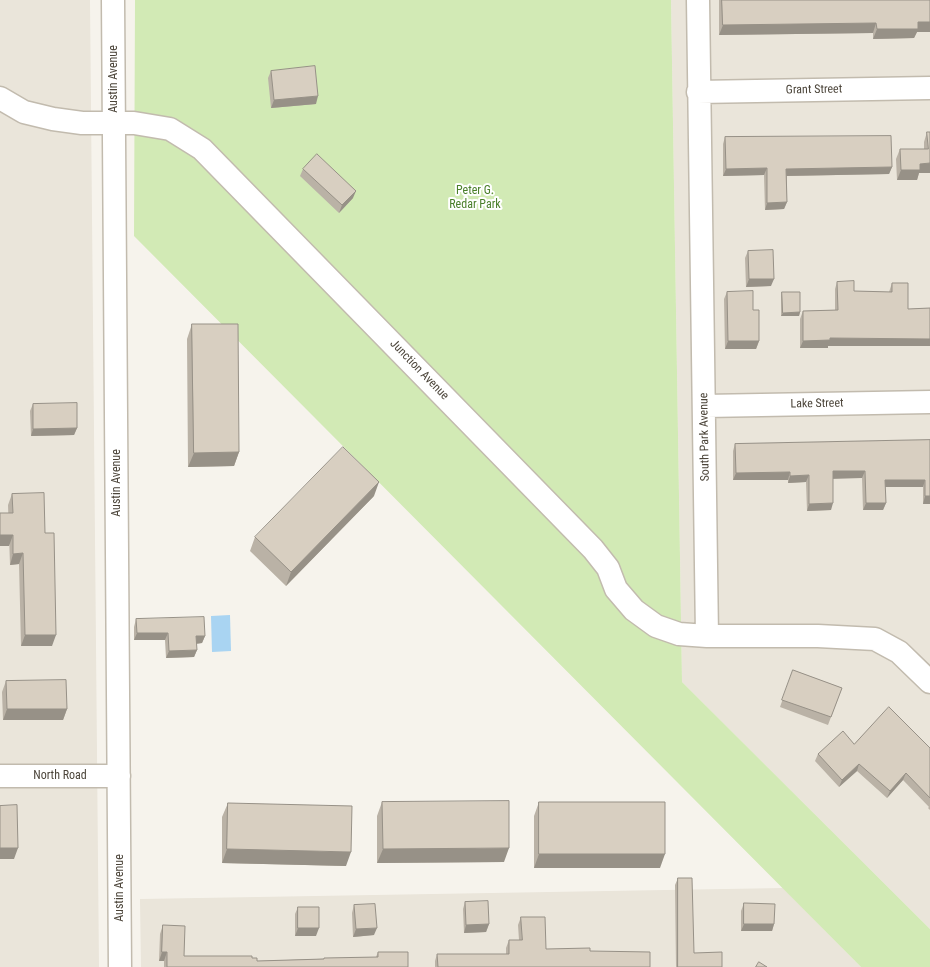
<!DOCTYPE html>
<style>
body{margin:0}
canvas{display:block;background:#f6f3ec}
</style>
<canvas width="930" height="967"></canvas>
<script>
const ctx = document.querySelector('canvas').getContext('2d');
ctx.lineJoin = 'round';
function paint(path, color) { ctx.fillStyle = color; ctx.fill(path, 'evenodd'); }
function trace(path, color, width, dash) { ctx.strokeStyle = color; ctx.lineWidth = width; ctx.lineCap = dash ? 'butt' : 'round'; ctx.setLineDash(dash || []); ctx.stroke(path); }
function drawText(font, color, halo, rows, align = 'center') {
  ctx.font = font + ' "Roboto Condensed",sans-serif'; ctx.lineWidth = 4; ctx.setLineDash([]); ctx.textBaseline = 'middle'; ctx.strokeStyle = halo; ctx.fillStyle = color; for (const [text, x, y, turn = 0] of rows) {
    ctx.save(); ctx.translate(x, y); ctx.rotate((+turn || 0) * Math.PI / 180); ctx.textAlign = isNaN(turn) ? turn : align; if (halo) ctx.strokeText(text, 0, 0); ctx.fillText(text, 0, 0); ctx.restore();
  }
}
const residential = new Path2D(`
 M0,0H90L99,967H0Z
 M671,0H930V929L682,682Z
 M783,888L861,967H141L140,899Z`);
const green = new Path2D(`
 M135,0H671L682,682L930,929V967H861L134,236Z`);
const water = new Path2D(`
 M230,615L231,651L212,652L211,616Z`);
const minor = new Path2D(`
 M113,0L120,967
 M698,0L707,636
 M698,92L930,88
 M0,98L24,112L53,119L82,123H134L170,129L202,149L593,549L608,568L616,589L634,610L656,626L679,634L707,636H818L875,639L899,652L930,682
 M705,406L930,402
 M0,776H119`);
const wall = new Path2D(`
 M719,0H930V32H917L914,38L873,39V33L719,35Z
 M271,71L316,104L271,108L268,78Z
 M927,132L930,173H919L917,180H897L896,159L900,149H924V142Z
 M725,137L892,167L889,174L787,176V202L784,209L765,210L764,175L723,176V144Z
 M303,169L353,198L339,213L300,176Z
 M748,251L771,286L746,287L745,258Z
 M837,282L854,291L889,292L892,283L908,309L930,308V346H828V348H800V319L803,311L835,310V289Z
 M727,292L753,310L759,341L756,349H725L724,299Z
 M782,292L800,312L799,316H781V296Z
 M192,324L239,452L234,466L188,467L187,339Z
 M33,404L77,428L74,435L31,436L30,411Z
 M930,440V504H923V487H885L886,503L883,510H863L862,478H833L831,510L807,511L806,482L788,483V480H733V451L735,444Z
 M12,494L45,533L52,646H21L19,564L10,565L8,505Z
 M374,496L286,586L250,551L255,537Z
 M136,619L205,636L202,643L196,644L197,650L194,657L166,658L165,640H134V627Z
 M793,670L842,688L828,725L780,707Z
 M6,681L67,709L63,720H3L2,692Z
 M854,744L930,748V810L928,808L929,807L903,780L887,798L857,771L839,787L815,761L818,754Z
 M382,802L504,862L377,863V816Z
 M539,802L660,868H534V816Z
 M228,803L346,866L222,863V817Z
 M678,878L694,953L722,967H676L675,885Z
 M465,902L489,924L486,932L464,933L463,909Z
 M744,903L774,924L772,931H741V911Z
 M354,905L374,935L353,937L352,913Z
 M298,907L316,936H295V914Z
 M521,917L546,949L590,951L650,967H435V961L437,954H506V948L509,940H519L518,925Z
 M163,925L184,956L252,958L257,961L376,957L378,952L408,967H164V961H159L160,934Z`);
const shadedWall = new Path2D(`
 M918,22H930V32H917L914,38L873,39L877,29Z
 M876,23L873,33L719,35L723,25Z
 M318,96L316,104L271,108L274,100Z
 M930,163V173H919L917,180H897L901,170L920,164Z
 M892,167L889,174L784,176L786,169Z
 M767,168L764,175L723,176L726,169Z
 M356,191L353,198L339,213L342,205Z
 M787,202L784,209L765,210L767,203Z
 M749,279H774L771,286L746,287Z
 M800,312L799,316H781L783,313Z
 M830,338L930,339V346H828V348H800L803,341Z
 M728,341H759L756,349H725Z
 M77,428L74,435L31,436L33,429Z
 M239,452L234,466L188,467L194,453Z
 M833,471H865L862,478L830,479Z
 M790,472L788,480H733L736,473Z
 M809,475L806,482L788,483L790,476Z
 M885,480H925L923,487H883Z
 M379,482L374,496L286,586L291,572Z
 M925,496H930V504H923Z
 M833,503L831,510L807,511L809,504Z
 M866,503H886L883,510H863Z
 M0,535H13L9,546H0Z
 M23,553L19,564L10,565L13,554Z
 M137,633H168L165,640H134Z
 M25,635H56L52,646H21Z
 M196,636H205L202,643L193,644Z
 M197,650L194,657L166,658L169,651Z
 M7,709H67L63,720H3Z
 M859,764L857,771L839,787L842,780Z
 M906,773L903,780L887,798L890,791Z
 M0,848H18L14,859H0Z
 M509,848L504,862L377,863L383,849Z
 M227,849L351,852L346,866L222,863Z
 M539,854H665L660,868H534Z
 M489,924L486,932L464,933L466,925Z
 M744,924H774L772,931H741Z
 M298,928H319L316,936H295Z
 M377,928L374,935L353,937L356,929Z
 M162,952H167L164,961H159Z`);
const building = new Path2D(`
 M722,0H930V22H918V29H877L876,23L723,25Z
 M315,66L318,96L274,100L271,71Z
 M927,132H930V163L920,164V170H901L900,149H928Z
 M891,136L892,167L786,169L787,202L767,203V168L726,169L725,137Z
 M317,154L356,191L342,205L303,169Z
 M773,250L774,279H749L748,251Z
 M854,281V291L892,292V283H908V309L930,308V339L830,338V340L803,341V311L838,310L837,282Z
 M753,291V310H759V341H728L727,292Z
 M782,292H800V312L783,313Z
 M192,324H238L239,452L194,453Z
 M77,403V428L33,429V404Z
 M930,440V496H925V480H885L886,503H866L865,471H833V503L809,504V475L790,476V472L736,473L735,444Z
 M343,447L379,482L291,572L255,537Z
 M44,493L45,533H54L56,635H25L23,553L13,554V535H0V513H13L12,494Z
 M204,617L205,636H196L197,650L169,651L168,633H137L136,619Z
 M793,670L842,688L831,717L782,700Z
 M66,680L67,709H7L6,681Z
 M889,707L930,748V798L906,773L890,791L859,764L842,780L818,754L843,731L854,744Z
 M509,801V848L383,849L382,802Z
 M539,802H665V854H539Z
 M228,803L352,806L351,852L227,849Z
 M17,805L18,848H0V806Z
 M678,878H692L694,953L722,952V967H678Z
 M488,901L489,924L466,925L465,902Z
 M744,903L775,904L774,924H744Z
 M375,904L377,928L356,929L354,905Z
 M298,907H319V928H298Z
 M521,917H545L546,949L590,948V951L650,952V967H438L437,954H509V940H522Z
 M163,925L185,926L184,956H252V958H257V961L324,959V958L378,957V952H408V967H167V952H162Z
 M759,962L767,967H756Z`);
const streetNames = [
 ["Austin Avenue",114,79,-90],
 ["Grant Street",814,90,-1],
 ["Junction Avenue",419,370,46],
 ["Lake Street",817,404,-1],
 ["South Park Avenue",705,437,-91],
 ["Austin Avenue",117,483,-90],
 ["North Road",60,776],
 ["Austin Avenue",120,888,-90]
];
const parkNames = [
 ["Peter G.",475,191],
 ["Redar Park",475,205]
];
paint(residential, '#eae5da');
paint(green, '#d2eab5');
paint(water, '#a9d4f2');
trace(minor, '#c2bbae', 25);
trace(minor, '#fff', 22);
paint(wall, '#bab2a6');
paint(shadedWall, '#979187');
paint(building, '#d8cfc1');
trace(building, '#979187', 1);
drawText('12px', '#4b4439', '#fff', streetNames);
drawText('12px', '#4a7f2a', '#fff', parkNames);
</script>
